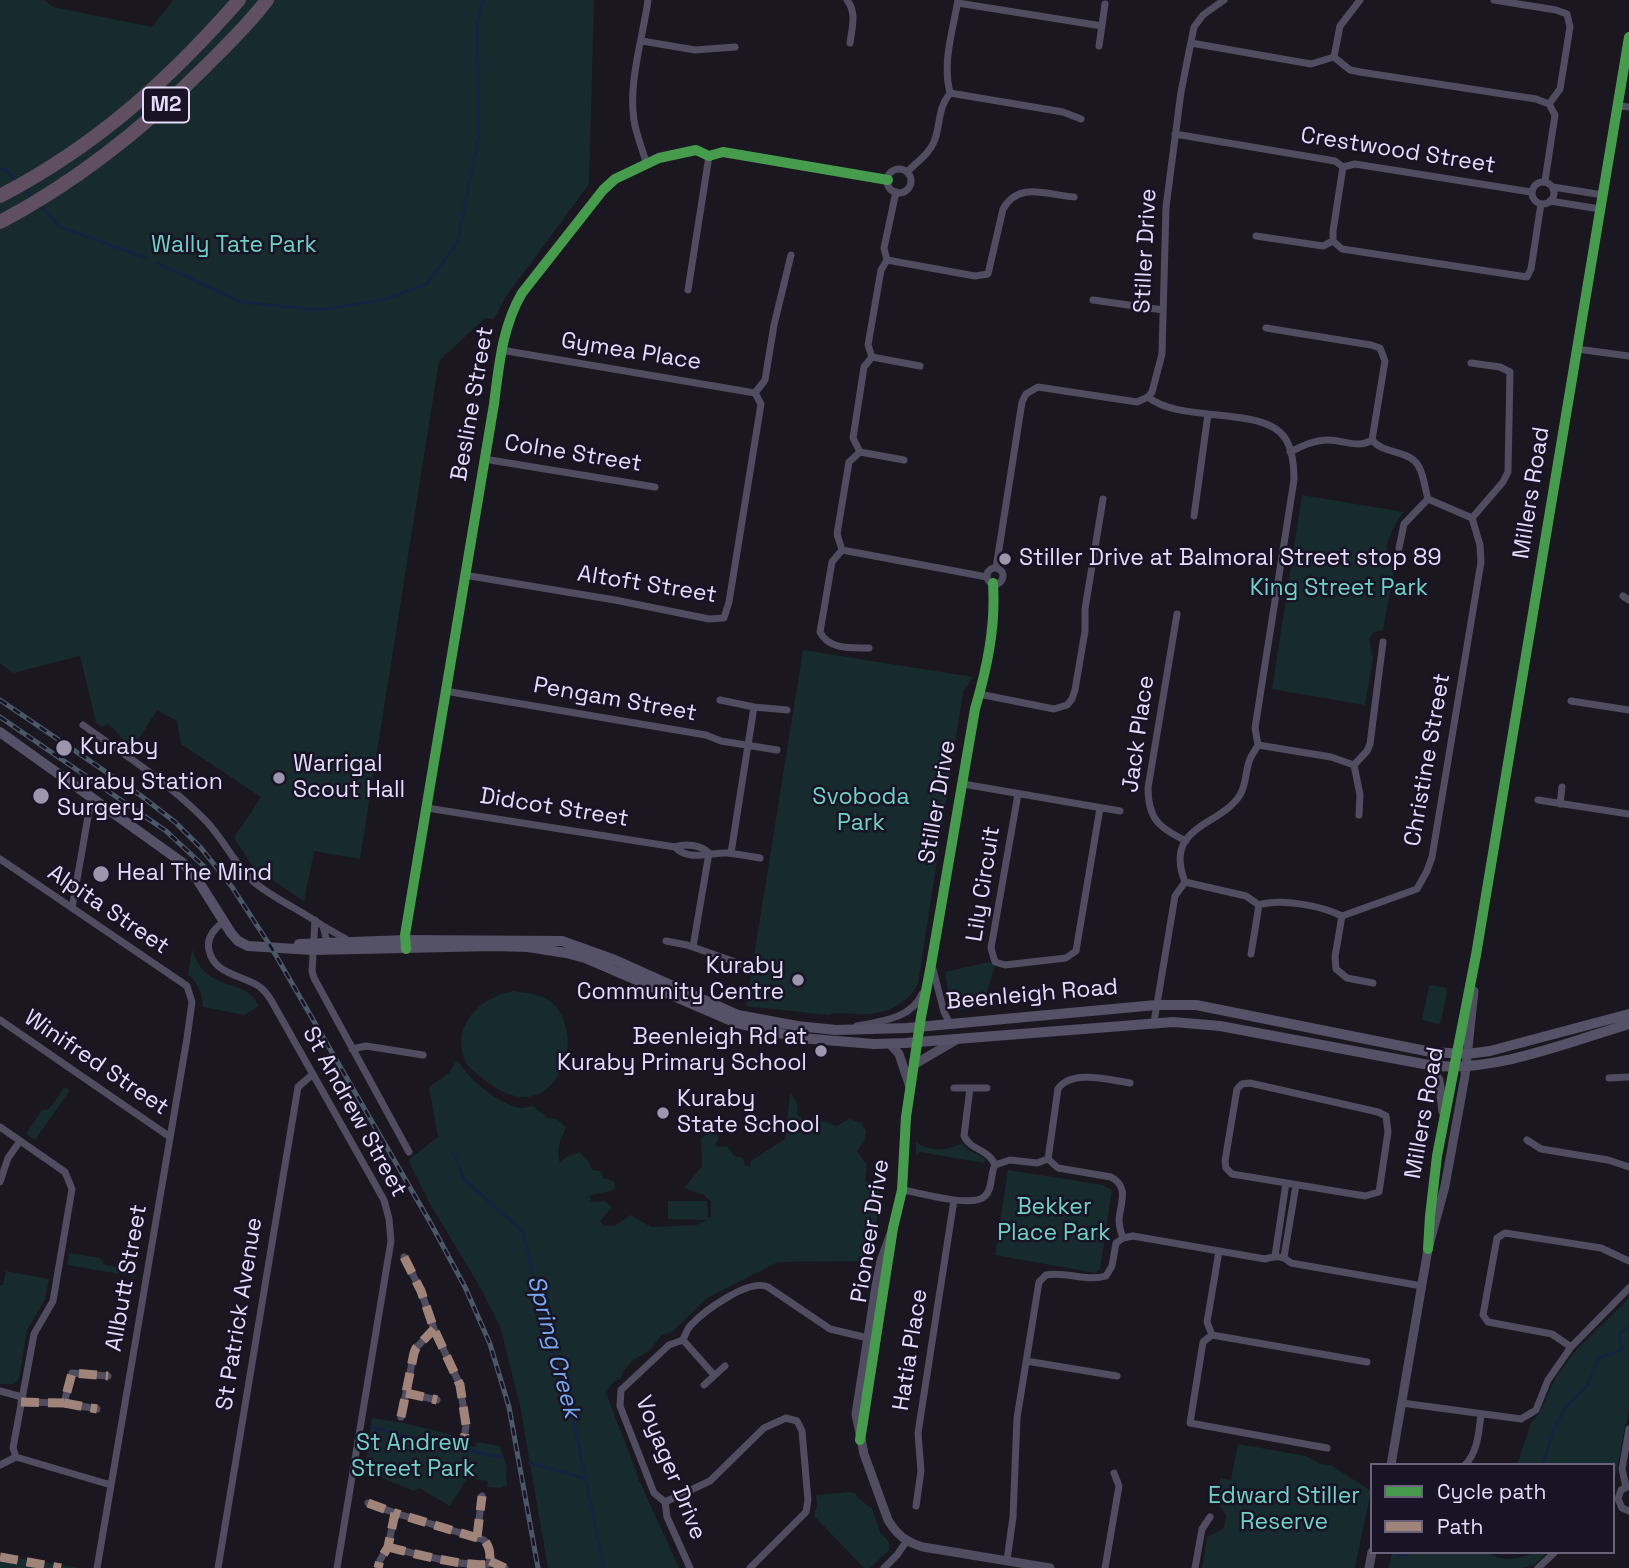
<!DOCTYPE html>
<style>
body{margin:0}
#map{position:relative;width:1629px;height:1568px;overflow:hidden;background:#1a1721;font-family:"Space Grotesk",sans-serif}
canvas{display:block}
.legend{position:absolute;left:1370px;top:1463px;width:245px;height:91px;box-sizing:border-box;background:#181325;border:2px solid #69637a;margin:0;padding:9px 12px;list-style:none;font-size:21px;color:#e3dcfa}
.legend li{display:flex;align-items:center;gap:14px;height:35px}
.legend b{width:35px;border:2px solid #69637a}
</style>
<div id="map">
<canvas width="1629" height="1568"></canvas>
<ul class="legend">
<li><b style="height:9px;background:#469c4c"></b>Cycle path</li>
<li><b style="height:9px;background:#a18479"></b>Path</li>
</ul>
</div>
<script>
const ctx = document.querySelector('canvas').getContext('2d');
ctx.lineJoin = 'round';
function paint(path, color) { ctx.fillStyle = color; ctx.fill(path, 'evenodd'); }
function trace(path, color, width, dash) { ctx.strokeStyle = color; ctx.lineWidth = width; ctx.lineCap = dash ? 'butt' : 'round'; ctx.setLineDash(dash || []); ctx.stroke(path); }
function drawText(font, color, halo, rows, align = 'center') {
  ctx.font = font + ' "Space Grotesk",sans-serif'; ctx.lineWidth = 5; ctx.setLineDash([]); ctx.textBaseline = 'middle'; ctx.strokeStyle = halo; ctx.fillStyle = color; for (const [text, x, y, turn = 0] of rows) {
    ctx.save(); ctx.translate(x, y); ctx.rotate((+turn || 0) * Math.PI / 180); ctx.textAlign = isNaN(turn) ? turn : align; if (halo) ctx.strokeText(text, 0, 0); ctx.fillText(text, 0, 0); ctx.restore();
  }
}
const green = new Path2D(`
 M0,0H44L53,7L152,27L173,0H594L589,184L505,298L494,319L485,318L439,361L360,859L314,851L304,901L253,867L234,838L261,797L181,744L177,721L157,710L133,748C121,741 119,732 108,724L102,727L96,722L80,656L13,673L0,663Z
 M1302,495L1404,512C1395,522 1382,548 1387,562L1395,565L1383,630L1374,632L1369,639L1373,658L1365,705L1272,689Z
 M803,650L973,677L963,692L918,984C905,1007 882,1016 856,1014C846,1014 839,1012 828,1015L746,1006Z
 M192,949C205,994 245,976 259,1006L244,1015L203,1007C202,994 199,983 188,975Z
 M989,962L995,966L983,1006L956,1011L950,1005L945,972Z
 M1431,985L1446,988L1447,992L1441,1022L1438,1024L1422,1020L1429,987Z
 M514,991C524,993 541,994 550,1001C572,1019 573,1057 556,1079C534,1108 507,1098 482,1078C477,1074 470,1069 467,1064C448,1028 480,996 514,991Z
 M456,1061L459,1062C468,1079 502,1107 522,1108C526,1108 530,1106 533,1106L548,1118L557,1119L566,1128C560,1140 556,1150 560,1163L566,1157L579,1152L589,1162L592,1170L601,1171L603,1178L614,1181L615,1189C607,1194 599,1191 590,1196L591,1202L604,1201L612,1207L600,1221L604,1226H614L631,1215L651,1227L696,1225L707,1220L668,1219V1201H707L708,1218L711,1217V1202L704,1195L684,1188L702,1166L701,1139L708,1132H717L718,1139L715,1145L718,1147L727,1146L734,1156L743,1158L745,1166H750L751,1161L785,1139L790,1093L798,1104L797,1114L807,1122L814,1117L836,1126L849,1119L861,1123L866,1130L864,1142L857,1151L867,1165L865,1181L881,1187L871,1261L778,1262L707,1298L672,1332L661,1336L649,1351L633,1360L623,1372L621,1378L613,1382L606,1393L639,1479L637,1482H640L679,1568H548L520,1406L500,1326L477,1282L430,1204L408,1160L438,1137L429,1087L450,1072Z
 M65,1087L70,1090L35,1140L26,1134L42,1110L49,1109Z
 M916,1142C929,1152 949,1151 961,1143L969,1150L985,1158L984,1163L920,1152L916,1156Z
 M1008,1170L1103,1185L1112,1190L1100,1269L1095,1273L995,1255Z
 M69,1253L100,1258L105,1265L135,1270L134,1280L132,1276L67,1265Z
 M6,1271L49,1279L45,1299L27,1330L19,1379L14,1384H0V1285H3Z
 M1629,1298V1408L1613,1488V1465H1517L1531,1423L1538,1415L1556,1377L1576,1350Z
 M372,1418L404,1423L453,1435L452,1441L475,1447L477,1442L500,1446L506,1466L507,1485L500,1488L487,1487L488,1481L467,1478L450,1506L419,1488L414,1491L379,1477L364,1476Z
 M1238,1444L1306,1456L1320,1464L1331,1465L1371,1491L1355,1568H1202L1207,1537L1224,1528L1226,1515L1215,1500L1220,1478L1231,1480Z
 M850,1492L857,1494L856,1496L872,1509L880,1532L889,1542V1550L870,1568H864L814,1516L817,1506L816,1495Z
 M1392,1552H1487C1510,1568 1524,1552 1547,1552L1534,1565L1523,1568H1389Z
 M0,1555L80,1568H0Z`);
const stream = new Path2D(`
 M0,169L6,170L16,180
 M23,188L33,198
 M40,206L60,227L147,258
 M157,263L241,302L319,310L382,300L427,284L457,243L479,136L477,23L483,0
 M453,1152L464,1179L523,1232L542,1314L575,1428L604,1568
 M371,1427L422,1440H440L483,1454L503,1457
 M529,1463L584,1478
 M1543,1465L1553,1430L1566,1407L1587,1386L1599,1358L1621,1350L1623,1347L1620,1343L1619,1334L1629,1326
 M1462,1552H1469
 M1397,1556L1417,1552`);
const minor = new Path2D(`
 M847,0C857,13 852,27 850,43
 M1494,0L1556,10L1567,14L1570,27L1560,89L1549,104
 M958,3L1102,26
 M642,41L695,50L735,47
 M1191,43L1311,64L1334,57L1350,70L1360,72L1536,99L1549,104L1555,115L1545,181
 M1099,46L1105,4
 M1334,57L1340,26L1360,0
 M950,93L1063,112L1081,119
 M1618,106L1629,107
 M1175,134L1335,161L1343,167L1355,164L1531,192
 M646,162C642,148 636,134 634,120C628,83 643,37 648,0
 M1343,167L1333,231V241L1342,249L1527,277L1531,269L1541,204
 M887 181a12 12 0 1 1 24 0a12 12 0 1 1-24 0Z
 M907,172C918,161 932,152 936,136C941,118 938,109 950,93C942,62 953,30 958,0
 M1532 193a11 11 0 1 1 22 0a11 11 0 1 1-22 0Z
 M1553,187L1603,195
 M896,192L884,248L887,260L881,270L868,345L872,357L864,367L853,438L860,452L849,462L837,534L842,550L987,577
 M1550,201L1600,209
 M1256,236L1323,246L1333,241
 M887,260L975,276L988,274L1003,209C1019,181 1047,195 1074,197
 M688,290L709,156
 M1093,300L1163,310
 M1266,328L1371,345L1380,348L1385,361L1372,440
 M1577,349L1629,356
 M501,350L755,393
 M872,357L920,366
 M1471,363L1500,367L1510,372L1508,472L1503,482L1472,518
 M755,393L765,380L774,325L791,255
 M1148,397C1181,424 1263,405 1285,438C1293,450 1294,467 1294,480L1255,728L1258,745C1256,749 1252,754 1250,759C1245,771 1247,783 1240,795C1220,827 1163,825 1185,882L1175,896L1154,1022
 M860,452L904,460
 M1290,452C1302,446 1314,440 1328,440C1344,440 1358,449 1372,440C1384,455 1410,449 1419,467C1424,476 1425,489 1428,499L1472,518
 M484,459L655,487
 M1194,516L1208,414
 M1399,548L1404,524L1428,499
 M842,550L832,562L820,632C829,650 851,648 869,648
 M996,568L1022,402L1026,394L1038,387L1137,402L1148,397L1152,392L1162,354L1166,207L1181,92L1194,27L1203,15L1224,0
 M987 576a8 8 0 1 1 16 0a8 8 0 1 1-16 0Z
 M464,575L615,600L709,619L724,618L729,602L761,404L755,393
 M1623,596L1629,600
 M1177,614L1148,788C1148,820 1160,828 1186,841
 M445,691L706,735L721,741L777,750
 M979,694L1054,709L1067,705L1072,699L1075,690L1085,631V609L1103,499
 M720,700L754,707L787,710
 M1571,701L1629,710
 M83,725C125,755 169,783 205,820C224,839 235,866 255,883C276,900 301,910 323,926L327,942
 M1258,745L1331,757L1354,765L1360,795L1359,815
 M1354,765L1367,751L1370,744L1383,642
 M963,784L1120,811
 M1018,794L991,948L995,962L1005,965L1066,958L1076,951L1100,808
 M1538,800L1629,814
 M1560,804L1562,787
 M427,808L675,847C685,843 701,845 709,853
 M675,847C688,862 711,852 727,853C738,854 749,856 760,858
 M731,853L754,707
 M0,859L187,986L192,1002L187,1038L97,1568
 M1185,882L1246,896L1259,905C1281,898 1322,906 1342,916L1417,889L1427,871L1432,857L1481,562L1480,545L1472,518
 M72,908L89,811L97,801
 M1342,916L1335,957L1336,969L1347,978L1373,983
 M315,920L312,971L314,978L409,1152
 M223,922C214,929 206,938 209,950C214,975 243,975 260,987C265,991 268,995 271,1000L384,1200L389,1219L391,1241L337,1568
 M323,926L346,939
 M666,941L687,945L744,965
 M406,942L405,935L494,404C499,366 502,327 522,293L603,190L615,179L659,158L696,150L709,156L723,152L888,180
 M693,947L709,853
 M1251,954L1259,905
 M933,969L944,1012L950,1024
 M0,1020L170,1137
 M857,1026C881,1021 911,1019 922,994
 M919,1027L975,709L989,651L993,622V583
 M352,1049L366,1046L423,1055
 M1609,1078L1629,1077
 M1250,1083L1378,1112L1386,1116L1388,1132L1379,1192L1365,1196L1232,1174L1226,1168L1225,1161L1237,1089L1242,1084Z
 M954,1088H987
 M970,1088L964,1136C971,1151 989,1149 995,1165
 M0,1127L65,1172L72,1189L53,1301L34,1334L13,1448L16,1457
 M1527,1140L1541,1149L1608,1160L1629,1167
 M1048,1159L1058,1089C1071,1069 1110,1080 1130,1083
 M0,1182L8,1158L20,1141
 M902,1190C920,1192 972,1209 985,1196C993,1189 990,1174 995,1165L1010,1160L1037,1163L1048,1159L1058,1168L1111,1177C1130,1187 1120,1204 1119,1220C1119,1227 1121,1232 1123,1238
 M1219,1251L1207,1322L1212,1335L1203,1342L1190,1423L1327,1448
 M1275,1256L1286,1183
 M404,1257L421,1291L434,1329L460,1385L466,1425L464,1441
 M1284,1257L1296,1185
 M1212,1335L1367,1362
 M683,1340L714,1375
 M1571,1347L1552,1334L1488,1322L1483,1315L1497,1238L1505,1233L1601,1248L1629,1261
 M1026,1361L1117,1376
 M704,1385L725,1366
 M0,1391L22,1397
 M406,1393L437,1400
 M21,1402L64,1403L72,1373L108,1376
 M64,1403L97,1409
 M1402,1403L1521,1419L1536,1410L1548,1380L1571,1347L1629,1288
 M401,1417L414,1353L416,1348L434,1329
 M0,1465L16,1457L111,1485
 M1465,1465C1478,1452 1479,1431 1481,1414
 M1629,1486L1621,1490L1618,1499L1622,1508L1629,1511
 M1626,1487L1622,1469L1629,1429
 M665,1502L710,1481L764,1428L786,1418L797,1421L802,1431L808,1500L806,1512L750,1568
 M368,1503L395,1513L388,1547L380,1560L378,1568
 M916,1506L921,1471L918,1433L954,1200
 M477,1537L482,1496
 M388,1547C412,1553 468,1568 489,1564C491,1555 490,1547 484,1540L395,1513
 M1007,1560L1013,1517L1017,1418L1039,1282L1046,1275C1066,1271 1086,1282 1106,1276L1112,1266L1116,1243L1123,1238L1133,1236L1265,1259C1276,1256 1282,1255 1291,1263L1422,1286
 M490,1561L505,1568
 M218,1568L298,1087L313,1074
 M690,1568L667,1517L665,1502L654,1493L620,1406L621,1390L669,1345L683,1340C685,1335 687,1329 691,1325C704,1311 749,1278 768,1287L830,1329L868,1338
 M884,1568L897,1555L906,1542
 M1105,1568L1119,1486L1114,1473
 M1195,1568L1202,1529L1210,1517
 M1538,1568L1555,1552`);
const tertiary = new Path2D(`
 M890,1044L899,1054L910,1087
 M915,1064L956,1040
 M1429,1065L1439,1080L1443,1112
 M893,1228L881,1261L876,1286L856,1414L864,1454L888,1520C897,1535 906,1542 923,1547L1050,1568
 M1428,1249L1430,1216L1437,1156L1476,955L1629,37
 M861,1438L893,1228L902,1190L906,1117L919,1027
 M1391,1465L1428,1249L1445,1186L1465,1076L1474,991
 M1369,1568L1372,1552`);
const secondary = new Path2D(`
 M0,732L183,863L197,879L231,933L238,941L248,946L313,950L494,946L528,947L566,953L585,958L736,1023L800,1038L874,1044L905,1043L1173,1022L1220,1026L1429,1065C1491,1074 1569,1042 1629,1024
 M299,944L406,940L562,941L615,960L738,1015L797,1026L836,1030L907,1028L1156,1005H1196L1431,1052L1467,1054L1490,1051L1629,1014`);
const motorway = new Path2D(`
 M0,196C96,146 168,81 239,0
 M0,222C78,181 143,129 205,67C226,46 249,24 267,0`);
const rail = new Path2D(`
 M0,700L140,795L175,822L201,848L232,887L271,947L430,1222L465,1287L490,1344L509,1407L538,1568
 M0,717L166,831L210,872`);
const quiet = new Path2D(`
 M404,1257L421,1291L434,1329L460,1385L466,1425L464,1441
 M406,1393L437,1400
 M21,1402L64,1403L72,1373L108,1376
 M64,1403L97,1409
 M401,1417L414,1353L416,1348L434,1329
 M368,1503L395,1513L388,1547L380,1560L378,1568
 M477,1537L482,1496
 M388,1547C412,1553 468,1568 489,1564C491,1555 490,1547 484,1540L395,1513
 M0,1557L61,1568
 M490,1561L505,1568`);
const cycleway = new Path2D(`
 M406,949L405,935L494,404C499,366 502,327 522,293L603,190L615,179L659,158L696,150L709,156L723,152L888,180
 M1428,1249L1430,1216L1437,1156L1476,955L1629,37
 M860,1440L893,1228L902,1190L906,1117L921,1017L931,965L975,709C987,668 996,626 993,583`);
const markers = [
 [1005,559,7,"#9d97ae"],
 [64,748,9,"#9d97ae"],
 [279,778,7,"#9d97ae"],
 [41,796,9,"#9d97ae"],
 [101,874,9,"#9d97ae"],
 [798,980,7,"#9d97ae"],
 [821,1051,7,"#9d97ae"],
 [663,1113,7,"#9d97ae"]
];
const shields = [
 [166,105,46]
];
const shieldNames = [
 ["M2",166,105]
];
const streetNames = [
 ["Crestwood Street",1398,151,9],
 ["Stiller Drive",1146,251,-87],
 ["Gymea Place",631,352,9],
 ["Besline Street",473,404,-80],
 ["Colne Street",573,454,9],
 ["Millers Road",1532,493,-81],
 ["Altoft Street",647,585,9],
 ["Pengam Street",615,700,10],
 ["Jack Place",1139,734,-82],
 ["Christine Street",1428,760,-80],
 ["Stiller Drive",938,802,-80],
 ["Didcot Street",554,808,9],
 ["Lily Circuit",984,884,-81],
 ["Alpita Street",108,910,34],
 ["Beenleigh Road",1032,995,-5],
 ["Winifred Street",96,1063,34],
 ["St Andrew Street",354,1112,61],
 ["Millers Road",1425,1113,-80],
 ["Pioneer Drive",871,1231,-81],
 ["Allbutt Street",127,1278,-80],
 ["St Patrick Avenue",240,1314,-81],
 ["Hatia Place",911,1350,-81],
 ["Voyager Drive",670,1468,68]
];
const parkNames = [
 ["Wally Tate Park",234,246],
 ["King Street Park",1339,589],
 ["Svoboda",861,798],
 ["Park",861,824],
 ["Bekker",1054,1208],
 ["Place Park",1054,1234],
 ["St Andrew",413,1444],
 ["Street Park",413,1470],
 ["Edward Stiller",1284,1497],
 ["Reserve",1284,1523]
];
const poiNames = [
 ["Stiller Drive at Balmoral Street stop 89",1019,559],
 ["Kuraby",80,748],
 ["Warrigal",293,765],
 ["Scout Hall",293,791],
 ["Kuraby Station",57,783],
 ["Surgery",57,809],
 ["Heal The Mind",117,874],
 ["Kuraby",784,967,"right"],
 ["Community Centre",784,993,"right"],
 ["Beenleigh Rd at",807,1038,"right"],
 ["Kuraby Primary School",807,1064,"right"],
 ["Kuraby",677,1100],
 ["State School",677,1126]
];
const waterNames = [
 ["Spring Creek",553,1347,75]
];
paint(green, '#172a2d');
trace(stream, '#152244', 2.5);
trace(minor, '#504d60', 7);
trace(tertiary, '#504d60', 9);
trace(secondary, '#555166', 10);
trace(motorway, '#5f4f60', 14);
trace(rail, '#4b5868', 5);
trace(rail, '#181325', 2.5, [8]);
trace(quiet, '#a18479', 9, [18, 9]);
trace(cycleway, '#469c4c', 10);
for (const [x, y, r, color] of markers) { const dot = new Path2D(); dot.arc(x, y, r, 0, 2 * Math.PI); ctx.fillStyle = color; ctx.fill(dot); trace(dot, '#181325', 2.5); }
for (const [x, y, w] of shields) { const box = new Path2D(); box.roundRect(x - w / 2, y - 17.5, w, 35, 5); ctx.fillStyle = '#181325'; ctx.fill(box); trace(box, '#e3dcfa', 2); }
drawText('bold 21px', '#e3dcfa', null, shieldNames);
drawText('23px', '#e3dcfa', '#181325', streetNames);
drawText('23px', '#70d2c5', '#181325', parkNames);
drawText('23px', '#e3dcfa', '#181325', poiNames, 'left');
drawText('italic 24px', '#76a8ee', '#181325', waterNames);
</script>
